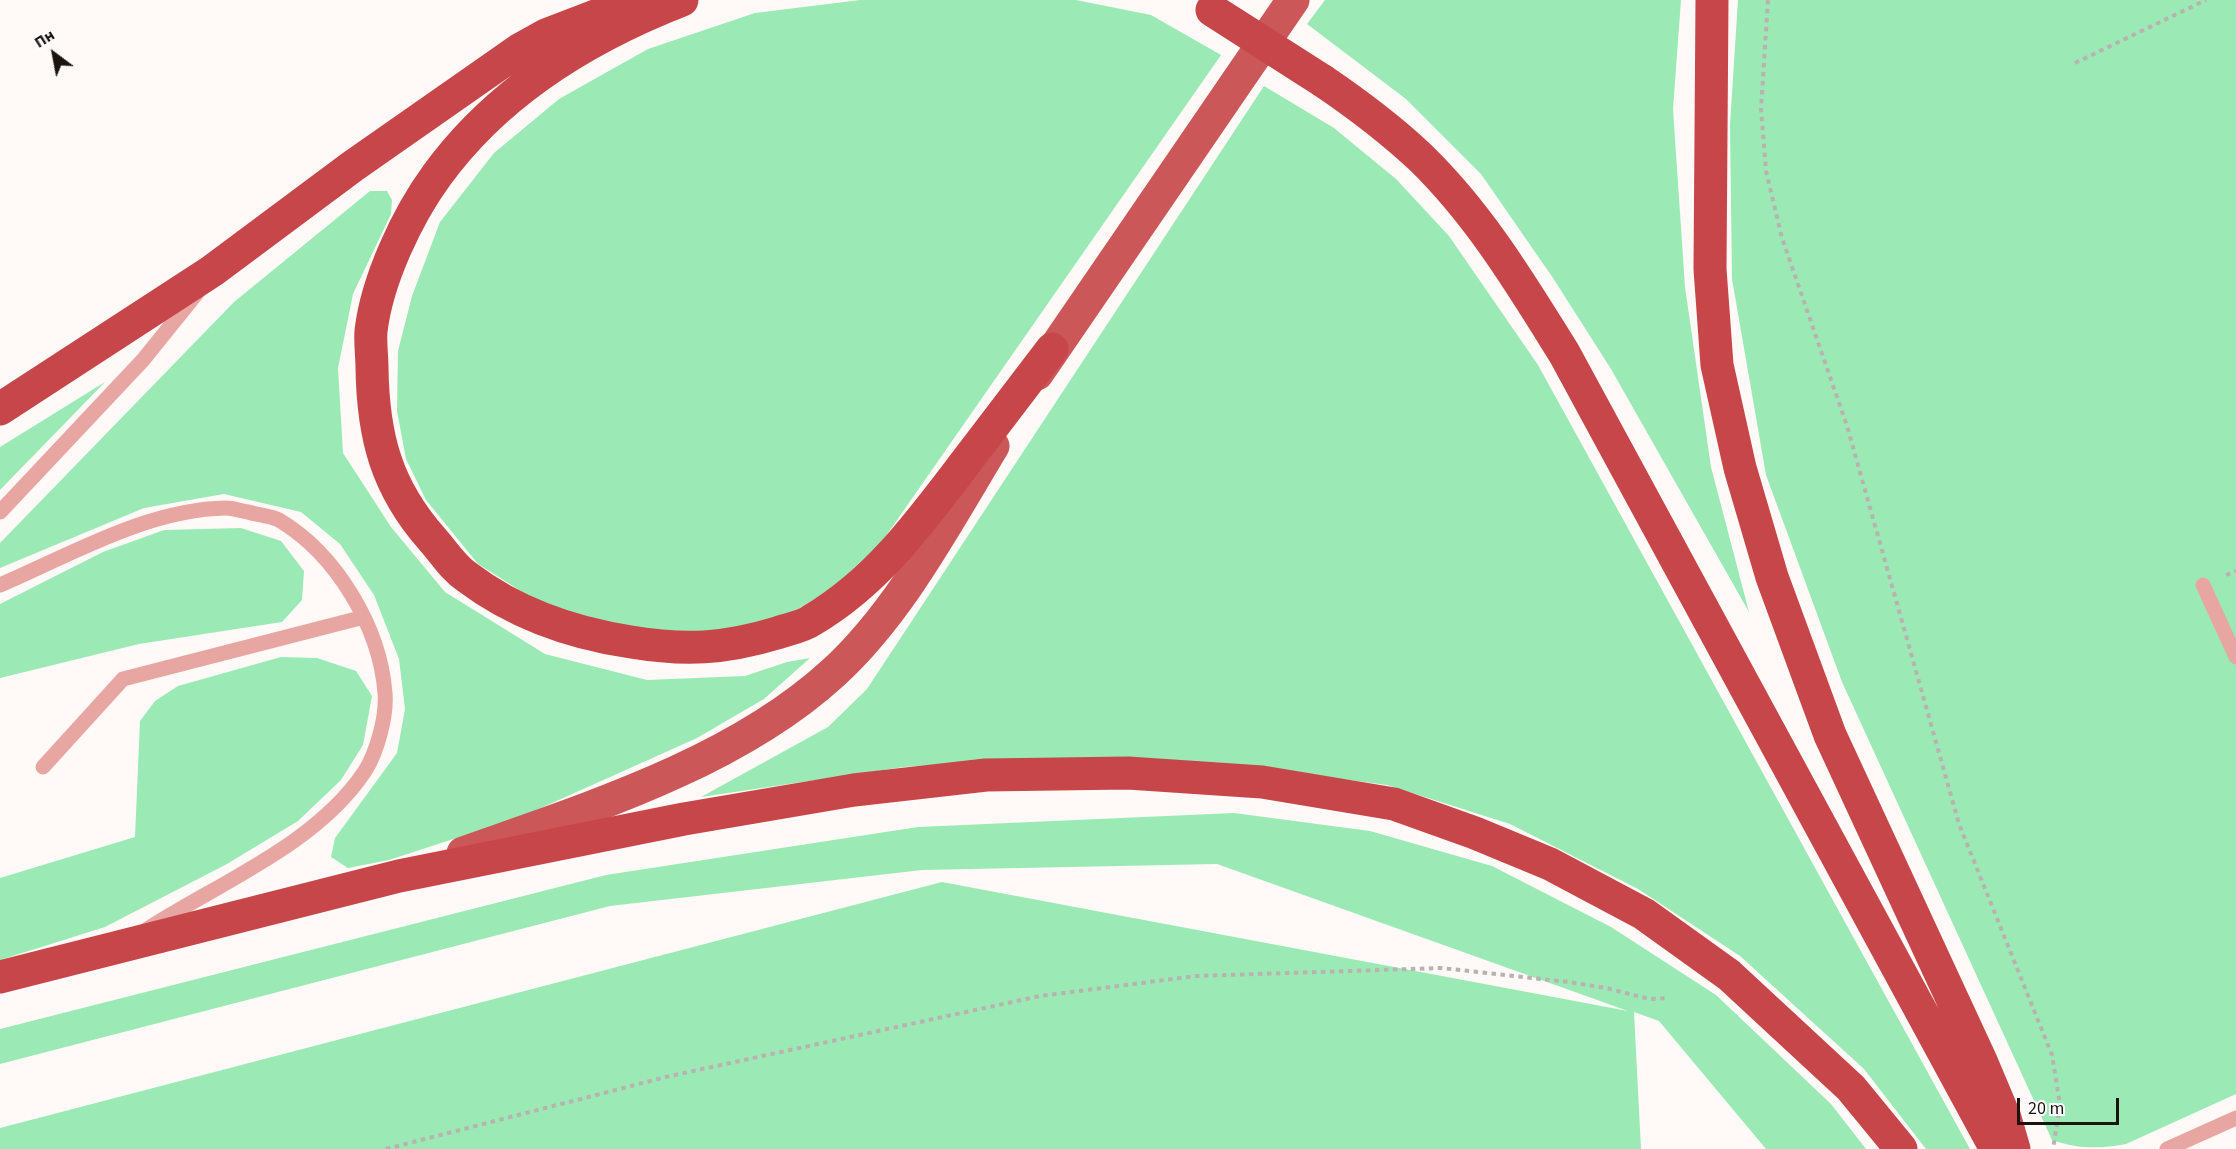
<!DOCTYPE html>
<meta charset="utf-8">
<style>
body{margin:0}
#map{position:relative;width:2236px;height:1149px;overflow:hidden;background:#fff9f7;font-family:"Source Sans 3",sans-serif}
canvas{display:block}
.north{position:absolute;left:24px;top:24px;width:60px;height:60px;-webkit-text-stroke:4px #fff;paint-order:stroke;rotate:328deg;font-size:16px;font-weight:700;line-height:24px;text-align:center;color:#1c130f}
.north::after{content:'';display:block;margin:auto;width:21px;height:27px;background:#1c130f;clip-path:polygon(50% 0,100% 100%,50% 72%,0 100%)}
.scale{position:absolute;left:2017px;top:1098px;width:102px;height:27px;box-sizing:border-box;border:3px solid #1c130f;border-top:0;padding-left:8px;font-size:18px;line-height:21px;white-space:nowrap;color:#1c130f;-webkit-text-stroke:4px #fff;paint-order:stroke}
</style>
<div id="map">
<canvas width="2236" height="1149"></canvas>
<div class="north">Пн</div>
<div class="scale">20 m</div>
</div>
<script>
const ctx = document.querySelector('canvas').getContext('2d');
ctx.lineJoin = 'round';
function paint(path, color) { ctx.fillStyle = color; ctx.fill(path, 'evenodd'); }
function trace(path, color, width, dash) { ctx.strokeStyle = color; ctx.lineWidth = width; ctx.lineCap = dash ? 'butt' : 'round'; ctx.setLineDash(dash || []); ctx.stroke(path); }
const green = new Path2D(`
 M860,0H1076L1151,15L1221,55L881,543L830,590L767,627L691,636L617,631L551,610L478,564L426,500L406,459L397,411L398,351L412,296L440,222L494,153L559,99L648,49L755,13Z
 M1325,0H1681L1673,109L1685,287L1711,467L1749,612L1611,369L1553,278L1481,174L1406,99L1307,24Z
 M1738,0H2236V1094L2126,1144C2099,1149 2077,1149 2052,1140L1842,682L1766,475L1732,279L1730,125Z
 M1264,86L1334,128L1396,179L1449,236L1538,365L1970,1149H1926L1864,1069L1740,956L1638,889L1510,824L1387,785L1234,765L989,761L904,767L701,797L828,727L867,689Z
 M370,191H387L392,200L391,214L353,294L338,368L343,453L391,527L445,592L545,654L647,680L745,676L787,662L810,658L764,699L697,738L521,817L389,860L348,868L331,857L335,838L397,753L405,709L399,659L374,595L340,544L301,512L224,494L144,508L0,568V543L234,302Z
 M105,382L0,490V447Z
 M241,528L281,541L304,571L302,600L282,622L139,644L0,678V604L103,552L164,530Z
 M281,657L317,658L356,671L372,696L363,745L341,780L298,821L227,864L105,927L0,960V878L135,837L140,721L155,701L178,686Z
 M1234,813L1370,831L1492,866L1611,927L1716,995L1831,1104L1866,1149H1766L1659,1021L1634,1012L1641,1149H0V1128L942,882L1628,1011L1217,864L922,870L610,906L0,1064V1029L606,875L918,827Z`);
const path = new Path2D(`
 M1768,0L1761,109L1766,171L1782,238L1847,426L1959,824L2052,1055L2060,1104L2053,1149
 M2075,63L2206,0
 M2226,575L2236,571
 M386,1149L670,1076L1040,996L1196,976L1441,968L1569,982L1606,988L1649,999L1667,998`);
const service = new Path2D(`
 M0,512L143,360L197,293
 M0,585C70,555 148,509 226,508C233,508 241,511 248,512C258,515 271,516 279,520C336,554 380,627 385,693C387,716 377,752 365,771C316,845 218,883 146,930
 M2203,585L2236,657
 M43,767L123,679L364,617
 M2167,1149L2236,1118`);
const primary = new Path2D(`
 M1037,374L1293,0
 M463,853C587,809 735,763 833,673C899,613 947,522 993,446`);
const trunk = new Path2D(`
 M682,0C587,37 498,91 437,175C407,216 377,280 371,331C370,343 372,356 372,368C373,436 386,487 432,539C443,551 453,568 467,577C516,614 571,633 631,642C685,651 724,649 777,633C788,629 802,627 812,620C875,583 918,525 962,467C992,428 1022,388 1052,349
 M1712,0L1710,269L1717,365L1740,468L1772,577L1830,735L1981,1061L2005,1118L2014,1149
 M1323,81C1357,104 1390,129 1420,157C1479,214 1521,284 1564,353L1996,1149
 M0,409L212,271L353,166L519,50L546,35L629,3
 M0,977L399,876L684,819L854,790L986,775L1128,773L1262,782L1394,804L1475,833L1550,864L1644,914L1729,975L1851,1088L1901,1149`);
const trunkBridge = new Path2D(`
 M1212,10L1323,81`);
paint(green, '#9beab5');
trace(path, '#b9b2b0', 4, [4.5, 4.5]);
trace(service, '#e8a6a2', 15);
trace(primary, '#cc5758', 33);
trace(trunk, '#c6464a', 33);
trace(trunkBridge, '#c6464a', 33);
</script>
